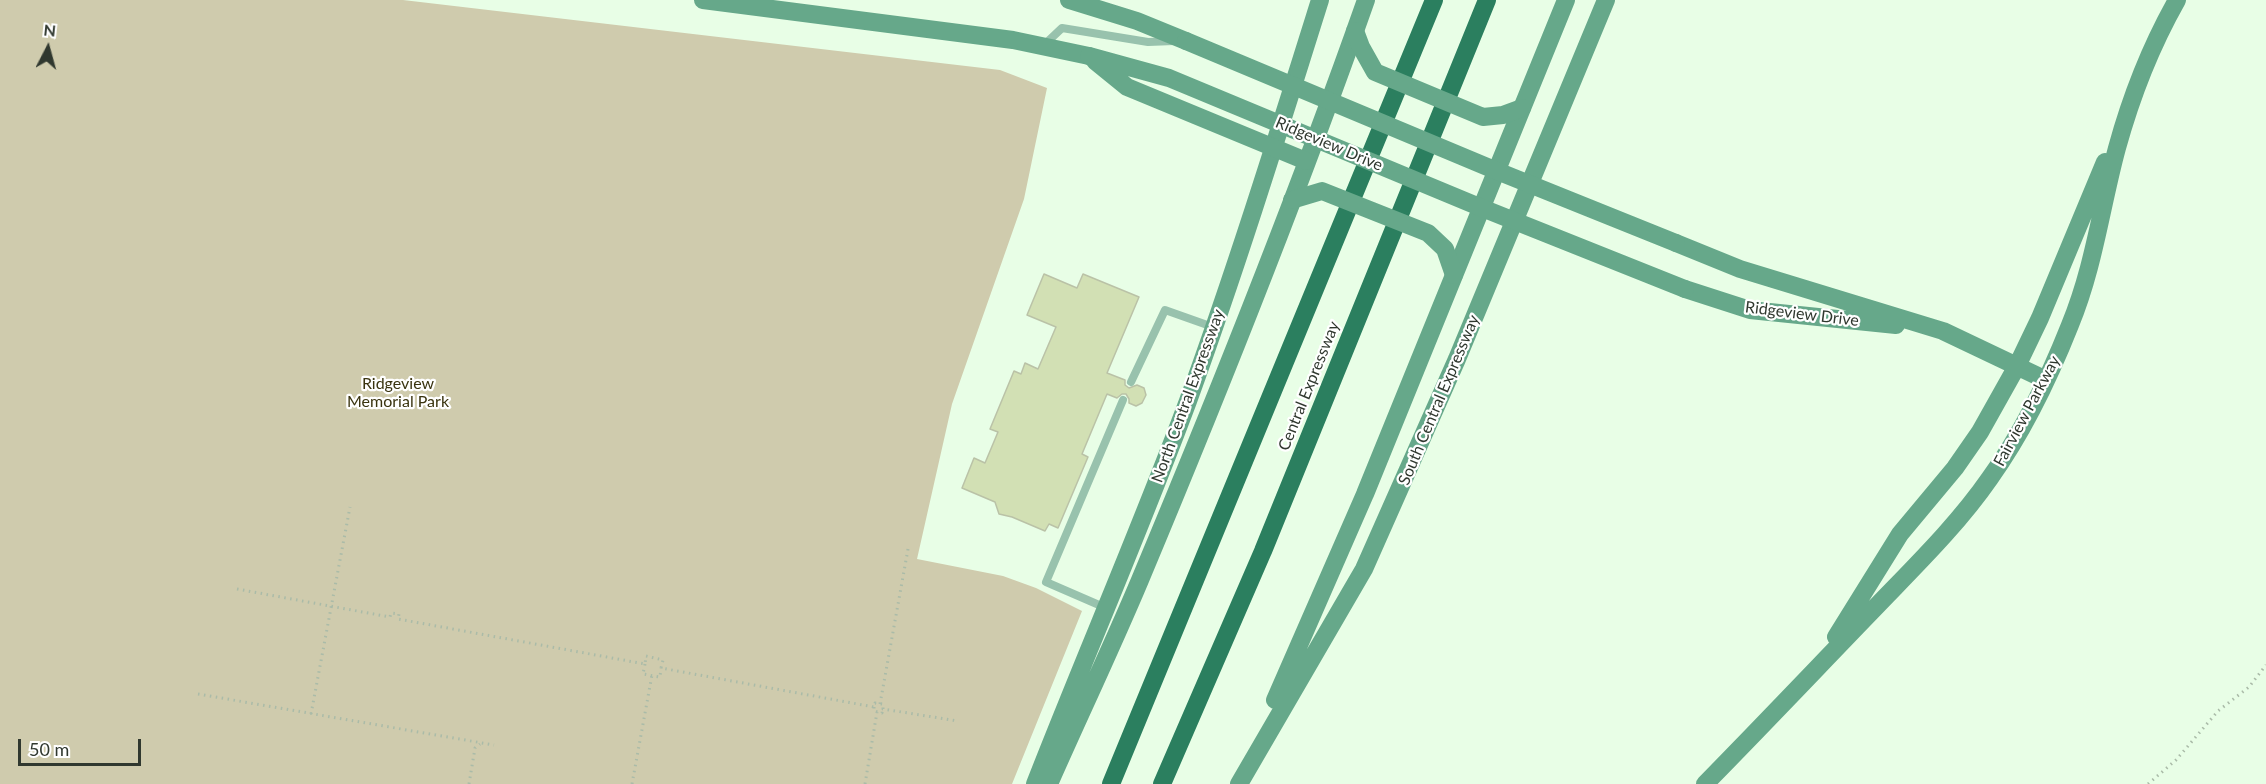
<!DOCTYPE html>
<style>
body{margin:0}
#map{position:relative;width:2266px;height:784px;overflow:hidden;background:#e8fee6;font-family:Lato,sans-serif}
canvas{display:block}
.north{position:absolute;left:18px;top:18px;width:60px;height:60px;-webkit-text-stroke:4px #fff;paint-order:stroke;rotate:6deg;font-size:16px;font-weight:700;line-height:24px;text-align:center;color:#30382f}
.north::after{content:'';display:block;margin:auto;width:21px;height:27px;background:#30382f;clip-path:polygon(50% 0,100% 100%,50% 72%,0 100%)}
.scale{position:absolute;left:18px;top:739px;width:123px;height:27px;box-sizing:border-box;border:3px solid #30382f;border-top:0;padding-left:8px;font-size:18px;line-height:21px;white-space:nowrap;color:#30382f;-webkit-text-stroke:4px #fff;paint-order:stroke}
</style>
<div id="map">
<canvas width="2266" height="784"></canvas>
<div class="north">N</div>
<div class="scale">50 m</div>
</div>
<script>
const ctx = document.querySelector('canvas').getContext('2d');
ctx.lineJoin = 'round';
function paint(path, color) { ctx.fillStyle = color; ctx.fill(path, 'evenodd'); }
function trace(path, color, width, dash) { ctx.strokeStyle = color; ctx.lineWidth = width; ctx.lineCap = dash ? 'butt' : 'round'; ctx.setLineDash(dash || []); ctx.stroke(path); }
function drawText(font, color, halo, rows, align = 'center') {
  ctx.font = font + ' Lato,sans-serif'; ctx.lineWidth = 4.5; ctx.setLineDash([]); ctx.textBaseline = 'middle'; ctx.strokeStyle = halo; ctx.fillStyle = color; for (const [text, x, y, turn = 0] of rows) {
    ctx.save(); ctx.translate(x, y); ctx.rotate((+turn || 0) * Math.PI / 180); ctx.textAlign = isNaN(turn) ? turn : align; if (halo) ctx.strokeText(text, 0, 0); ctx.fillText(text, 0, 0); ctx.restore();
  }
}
const green = new Path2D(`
 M0,0H403L1000,70L1047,88L1024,199L952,404L917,559L1003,576L1036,588L1082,611L1012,784H0Z`);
const building = new Path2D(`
 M1044,274L1077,288L1083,274L1139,297L1107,373L1125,380V385L1129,388L1137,385L1144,388L1146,395L1142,403L1136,406L1129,403V399L1126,394H1122L1117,398L1107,394L1082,454L1088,457L1058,528L1049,524L1045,531L1012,517L999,514L995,502L962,488L974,458L985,463L998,432L990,429L1014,371L1021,374L1025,363L1038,369L1056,327L1027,315Z`);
const path = new Path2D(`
 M237,589L390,617L391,613L399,614L398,619L645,664L646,656L663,660L661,668L874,707L875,703L883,704V709L958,721
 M645,664L643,674L660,677L661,668
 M198,694L494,745
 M880,704L908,549
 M874,707V711L882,713L883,709
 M311,714L350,507
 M469,784L475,748L480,744
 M632,784L652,675
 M865,784L877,712
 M2148,784L2176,760L2218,711L2249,687L2266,665`);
const lane = new Path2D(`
 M1043,46L1062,28L1148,42L1174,41
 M1131,382L1165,310L1213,327
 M1106,608L1046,582L1123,400`);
const secondary = new Path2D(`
 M703,0L1013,40L1089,56
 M1069,0L1137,21L1186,41
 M1676,243L1740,269L1943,331L2046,380
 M1685,289L1750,310L1896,325
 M1836,637L1900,534L1955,468L1980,432L2017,366L2040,318L2105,162
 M1275,700L1365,494L1566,0
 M1035,784C1085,656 1140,530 1188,401C1236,269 1278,134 1320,0
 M1049,784C1079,716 1111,649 1140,580C1220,389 1297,196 1366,0
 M1239,784L1364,569L1457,359L1606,0
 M1705,784C1761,727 1816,669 1871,612C1912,569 1956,527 1990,478C2023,432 2049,378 2070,325C2094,267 2101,207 2117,148C2131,97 2151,46 2177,0`);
const highway = new Path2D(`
 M1111,784L1434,0
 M1162,784L1263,551L1487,0`);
const secondaryBridge = new Path2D(`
 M1355,31L1361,47L1375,72L1483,117L1503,115L1522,108
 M1186,41L1497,171L1676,243
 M1089,56L1169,78L1482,208L1685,289
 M1095,61L1127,87L1306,161
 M1292,200L1322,191L1428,233L1445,249L1454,275`);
const streetNames = [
 ["Ridgeview Drive",1329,144,23],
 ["Ridgeview Drive",1802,314,7],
 ["Central Expressway",1309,386,-68],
 ["North Central Expressway",1188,396,-70],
 ["South Central Expressway",1439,400,-67],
 ["Fairview Parkway",2027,411,-62]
];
const parkNames = [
 ["Ridgeview",398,384],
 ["Memorial Park",398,402]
];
paint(green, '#cfcbad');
paint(building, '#d2e0b4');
trace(building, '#bac2a7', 1.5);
trace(path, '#aabba8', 3, [1.5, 4.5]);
trace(lane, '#98c2ad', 8);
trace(secondary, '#66a88a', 18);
trace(highway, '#2b7f5f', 18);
trace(secondaryBridge, '#66a88a', 18);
drawText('16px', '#30382f', '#fff', streetNames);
drawText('16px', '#3a3410', '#fff', parkNames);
</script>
